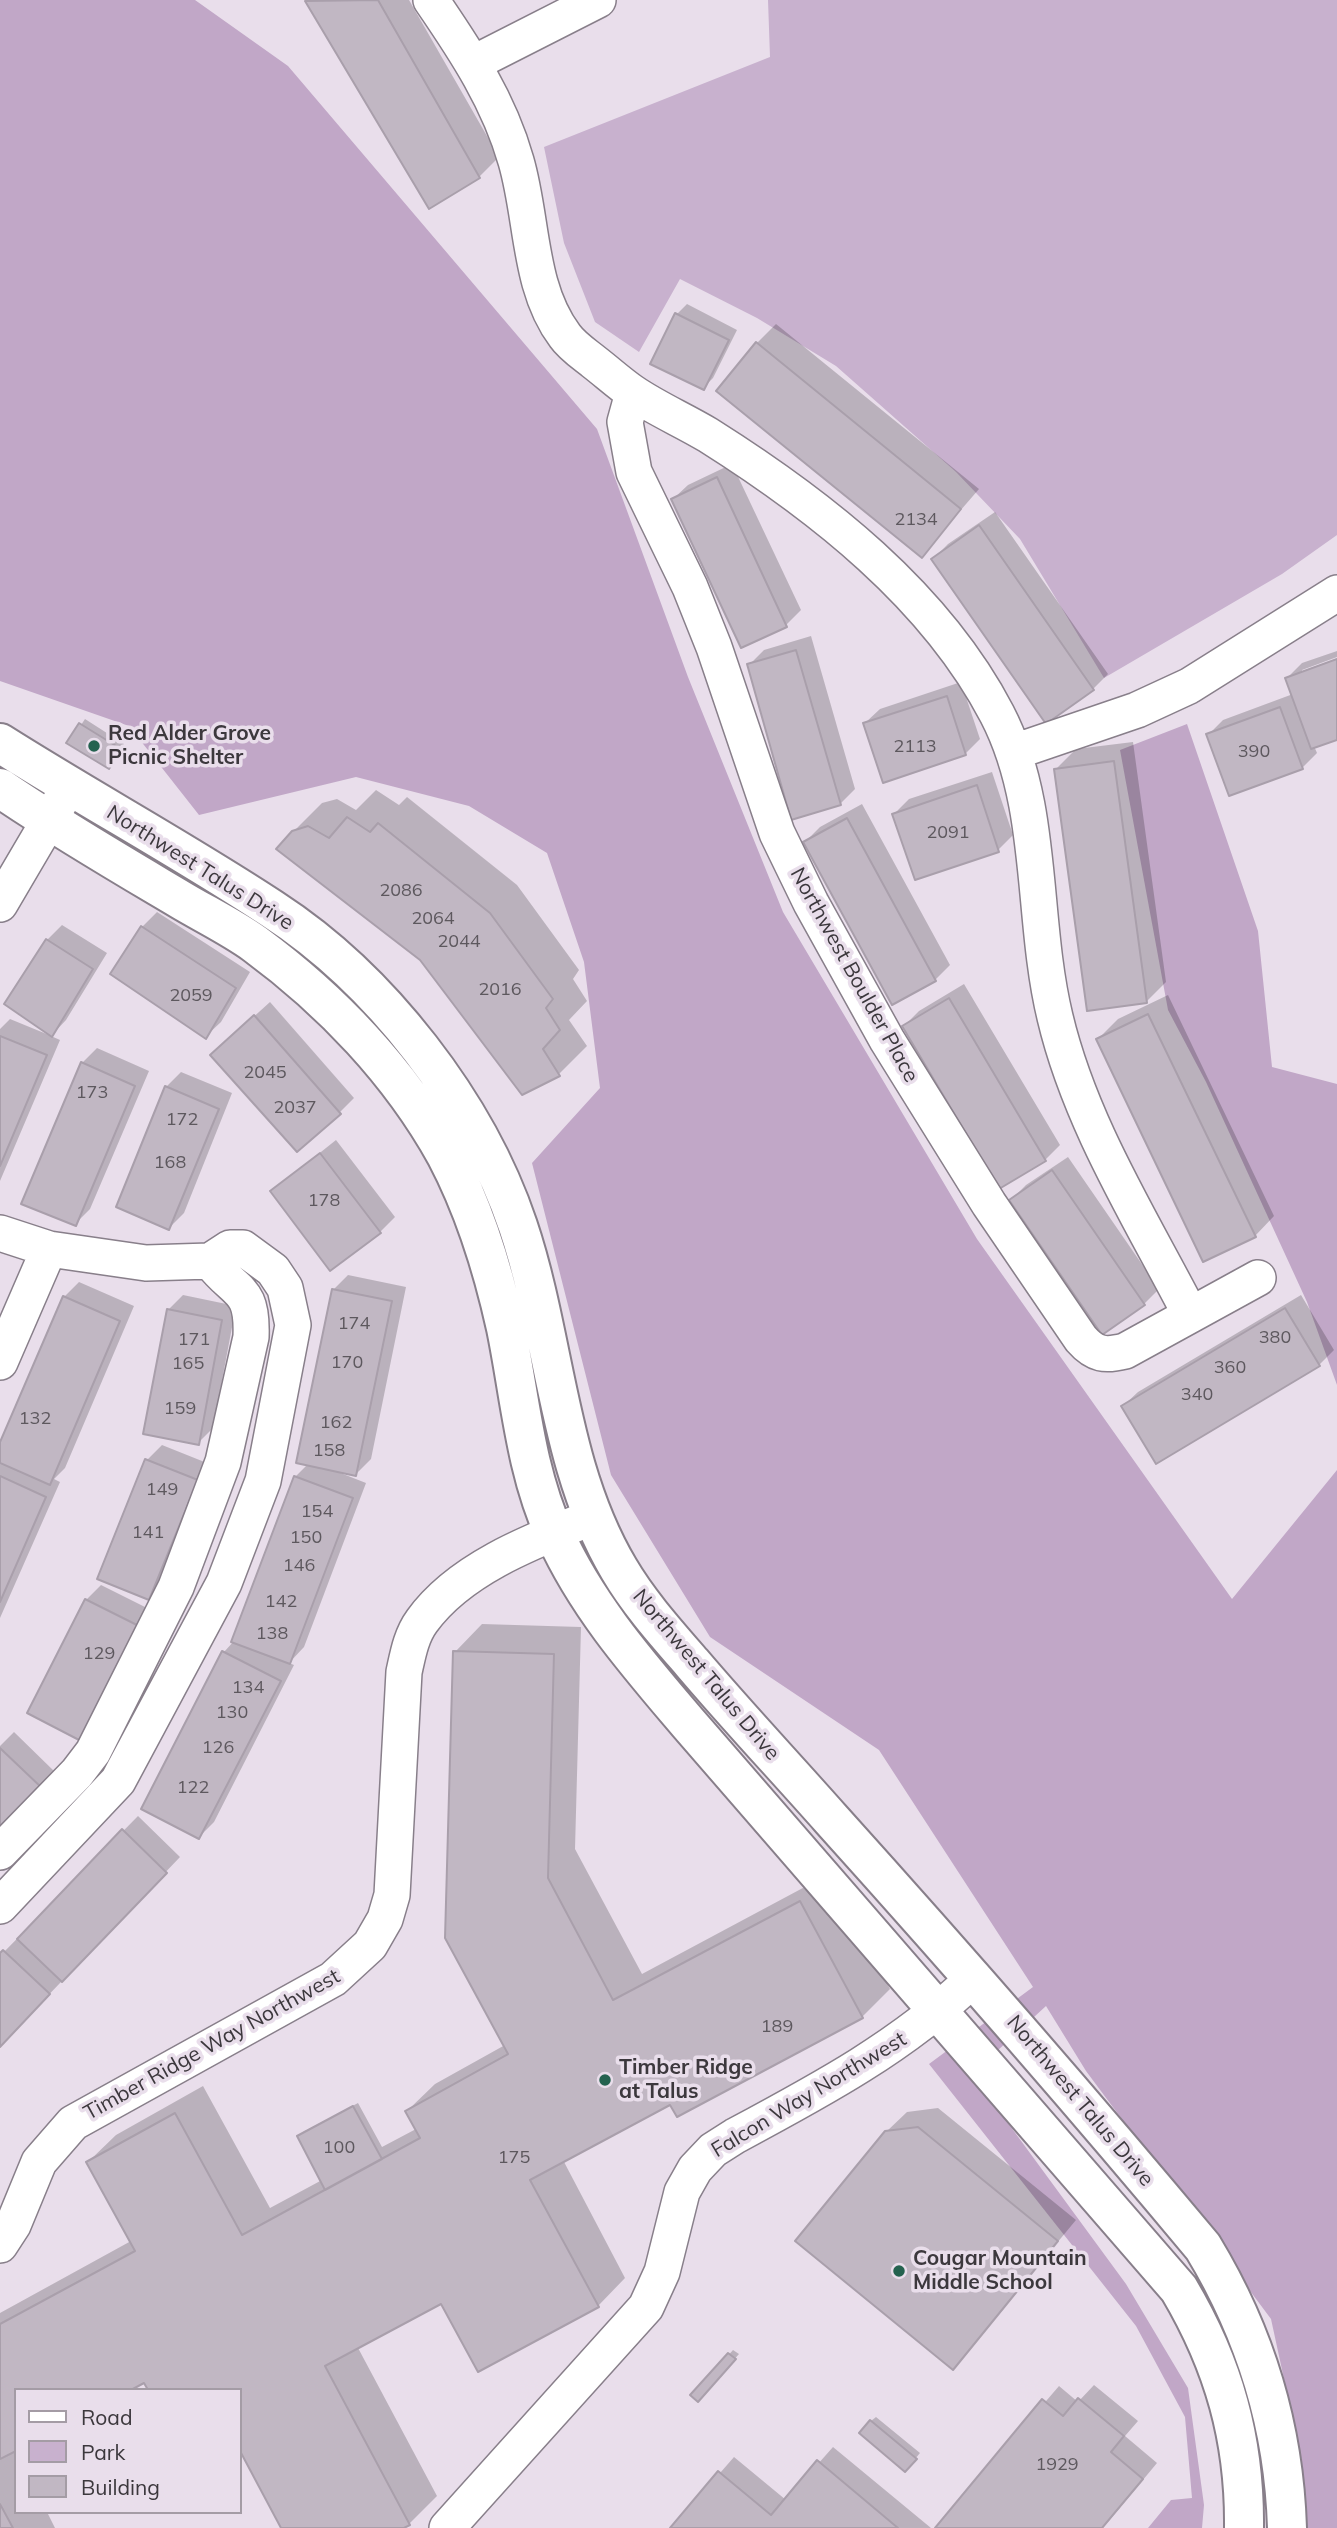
<!DOCTYPE html>
<style>
body{margin:0}
#map{position:relative;width:1337px;height:2528px;overflow:hidden;background:#e9deeb;font-family:Mulish,sans-serif}
canvas{display:block}
.legend{position:absolute;left:14px;top:2388px;width:228px;height:126px;box-sizing:border-box;background:#e9deeb;border:2px solid #a49ca5;margin:0;padding:9px 12px;list-style:none;font-size:21px;color:#3c383d}
.legend li{display:flex;align-items:center;gap:14px;height:35px}
.legend b{width:35px;border:2px solid #a49ca5}
</style>
<div id="map">
<canvas width="1337" height="2528"></canvas>
<ul class="legend">
<li><b style="height:9px;background:#fff"></b>Road</li>
<li><b style="height:19px;background:#c8b1ce"></b>Park</li>
<li><b style="height:19px;background:#c1b7c3"></b>Building</li>
</ul>
</div>
<script>
const ctx = document.querySelector('canvas').getContext('2d');
ctx.lineJoin = 'round';
function paint(path, color) { ctx.fillStyle = color; ctx.fill(path, 'evenodd'); }
function trace(path, color, width, dash) { ctx.strokeStyle = color; ctx.lineWidth = width; ctx.lineCap = dash ? 'butt' : 'round'; ctx.setLineDash(dash || []); ctx.stroke(path); }
function drawText(font, color, halo, rows, align = 'center') {
  ctx.font = font + ' Mulish,sans-serif'; ctx.lineWidth = 7; ctx.setLineDash([]); ctx.textBaseline = 'middle'; ctx.strokeStyle = halo; ctx.fillStyle = color; for (const [text, x, y, turn = 0] of rows) {
    ctx.save(); ctx.translate(x, y); ctx.rotate((+turn || 0) * Math.PI / 180); ctx.textAlign = isNaN(turn) ? turn : align; if (halo) ctx.strokeText(text, 0, 0); ctx.fillText(text, 0, 0); ctx.restore();
  }
}
const green = new Path2D(`
 M768,0H1337V535L1282,574L1104,678L1020,539L956,472L836,366L757,318L680,279L639,352L595,322L564,243L544,147L770,57Z`);
const forest = new Path2D(`
 M0,0H195L288,66L597,429L688,677L783,912L977,1239L1232,1599L1337,1470V2528H1301L1302,2462L1271,2319L1086,2071L1046,2006L972,2074L1126,2284L1188,2388L1204,2505L1202,2528H1148L1171,2500L1192,2498L1185,2417L1136,2326L929,2064L1033,1987L879,1750L710,1637L611,1475L532,1163L600,1088L584,962L547,853L469,806L356,777L199,815L129,726L0,681Z
 M1187,724L1258,931L1272,1067L1337,1084V1385L1307,1302L1206,1082L1168,1010L1120,750Z`);
const shadow = new Path2D(`
 M308,0H409L499,157L479,177Z
 M687,304L737,330L713,378L703,388L677,314Z
 M776,324L979,489L922,555L757,343Z
 M732,464L801,610L786,625L742,646L673,499L688,485Z
 M995,512L1108,674L1093,689L1047,722L933,559L948,544Z
 M811,636L855,789L840,804L749,665L764,650Z
 M1337,651V657L1302,670V673L1337,661V738L1314,746L1317,753L1302,768L1208,735L1223,720L1293,694L1287,678L1302,663Z
 M961,682L980,739L965,754L865,723L880,709Z
 M85,719L124,744L109,767L69,743Z
 M1133,742L1166,982L1146,1002L1056,769L1076,749Z
 M992,772L1013,835L998,850L894,814L909,799Z
 M376,790L399,805L407,797L517,885L579,970L573,979L587,1001L569,1020L587,1046L559,1074L522,1093L421,958L293,832L322,803L337,799L356,810Z
 M862,804L950,965L935,980L805,842L820,827Z
 M157,912L250,972L221,1022L206,1036L142,927Z
 M62,925L107,953L66,1020L51,1036L60,1040L0,1181V1029L10,1019L49,1035L7,1004L47,940Z
 M964,984L1060,1145L1045,1160L1000,1187L904,1026L919,1011Z
 M1168,995L1274,1216L1255,1236L1098,1039L1118,1019Z
 M270,1002L354,1098L339,1113L227,1041Z
 M97,1048L149,1071L90,1209L75,1224L82,1063Z
 M181,1072L232,1093L184,1213L169,1228L166,1087Z
 M336,1140L395,1217L380,1232L272,1191Z
 M1068,1157L1159,1289L1144,1304L1011,1200L1026,1185Z
 M348,1275L406,1287L371,1459L356,1474L338,1472L366,1483L304,1647L289,1663L294,1665L214,1822L199,1837L143,1808L224,1652L234,1641L295,1477L308,1464L333,1290Z
 M79,1282L134,1306L65,1468L54,1479L60,1482L0,1618V1447L64,1297Z
 M183,1295L236,1306L213,1428L198,1443L168,1310Z
 M1301,1295L1334,1350L1319,1365L1123,1406L1138,1392Z
 M162,1445L212,1465L164,1583L149,1598L147,1460Z
 M101,1585L153,1611L95,1724L29,1712L86,1600Z
 M482,1624L581,1627L575,1849L642,1974L829,1874L890,1989L862,2017L671,2103L563,2160L625,2278L598,2306L442,2301L357,2346L437,2496L409,2524L400,2528H283L240,2448V2390L145,2380L16,2390V2512H47L55,2528H0V2313L131,2241L88,2162L116,2135L203,2086L270,2208L322,2180L299,2137L303,2132L358,2103L382,2147L416,2129L407,2111L435,2084L505,2045L455,1652Z
 M14,1732L55,1772L0,1830V1746Z
 M138,1816L180,1857L0,2046V1956Z
 M938,2108L1076,2220L953,2368L886,2132L907,2112Z
 M733,2350L739,2354L698,2400L693,2395Z
 M1094,2385L1138,2421L1125,2436L1157,2463L1103,2528H937L1059,2386L1078,2402Z
 M876,2417L920,2453L910,2465L871,2421Z
 M833,2447L931,2528H672L734,2457L786,2500Z`);
const building = new Path2D(`
 M378,0L480,178L429,209L305,1Z
 M675,313L729,340L704,390L650,364Z
 M756,342L961,509L922,558L716,391Z
 M717,477L787,627L741,648L671,499Z
 M979,525L1094,690L1046,724L931,559Z
 M796,650L841,805L791,820L747,664Z
 M1337,659V740L1311,749L1285,678Z
 M947,696L966,755L883,783L863,723Z
 M1280,707L1303,769L1229,796L1206,734Z
 M79,723L121,749L109,769L66,743Z
 M1114,761L1147,1003L1087,1011L1054,769Z
 M977,785L999,852L915,880L892,814Z
 M347,817L370,832L378,823L490,913L553,999L546,1008L560,1030L543,1049L560,1076L522,1095L420,960L276,849L292,831L308,826L329,838Z
 M847,818L936,981L892,1005L803,842Z
 M141,926L236,988L206,1039L110,974Z
 M46,939L93,969L52,1037L4,1004Z
 M949,998L1046,1161L999,1189L902,1026Z
 M1148,1014L1256,1237L1203,1262L1096,1039Z
 M254,1015L341,1114L297,1152L210,1055Z
 M0,1036L47,1055L0,1166Z
 M81,1062L135,1086L76,1226L21,1204Z
 M165,1086L219,1109L169,1230L116,1207Z
 M320,1153L381,1233L330,1271L270,1191Z
 M1052,1170L1145,1305L1102,1335L1009,1200Z
 M332,1289L392,1301L356,1476L296,1463Z
 M63,1296L120,1321L50,1485L0,1463V1442Z
 M1285,1308L1320,1366L1156,1464L1121,1406Z
 M167,1309L222,1320L199,1445L143,1434Z
 M145,1459L198,1480L149,1600L97,1579Z
 M0,1476L46,1497L0,1602Z
 M294,1476L353,1498L290,1664L231,1642Z
 M85,1599L139,1626L81,1741L27,1713Z
 M222,1651L281,1681L199,1839L141,1809Z
 M453,1651L554,1654L548,1878L613,2000L800,1901L863,2018L677,2117L670,2105L530,2180L599,2307L478,2372L441,2304L325,2366L410,2525L404,2528H281L240,2451V2390H148L144,2383L131,2390H16V2451L0,2459V2324L135,2251L86,2162L175,2113L242,2235L420,2138L405,2111L508,2054L445,1938Z
 M0,1748L42,1788L0,1832Z
 M122,1829L167,1873L62,1982L17,1939Z
 M3,1950L50,1994L0,2047V1953Z
 M353,2106L382,2159L325,2190L297,2136Z
 M918,2127L1058,2241L953,2370L795,2241L885,2131Z
 M728,2353L736,2359L698,2402L690,2395Z
 M1078,2398L1124,2436L1111,2452L1143,2479L1102,2528H935L1042,2399L1063,2416Z
 M870,2420L917,2459L905,2472L859,2433Z
 M817,2460L898,2528H670L718,2471L771,2515Z
 M0,2504L13,2528H0Z`);
const minor = new Path2D(`
 M431,0C466,51 499,101 516,161C533,219 528,287 565,336C572,346 584,354 594,362C607,372 619,383 632,392C655,408 683,420 708,435C819,505 935,595 997,714C1045,806 1031,918 1055,1017C1080,1123 1141,1219 1190,1314
 M474,63L598,0
 M633,393L625,422L634,472L690,587L714,647L777,833L811,903L887,1040L989,1204L1081,1339C1095,1355 1105,1356 1125,1351L1258,1278
 M1014,752L1137,710L1189,686L1337,593
 M0,904L64,795
 M0,1233L49,1249L146,1263L210,1261L230,1248H243L273,1270L285,1288L293,1325L263,1481L224,1583L118,1781L0,1906
 M0,1362L49,1249
 M0,1852L77,1773L93,1752L176,1587L223,1462L251,1337C253,1286 236,1295 210,1261
 M0,2245L13,2225L39,2162L73,2123L333,1979L370,1945L385,1919L392,1895L404,1672C408,1654 411,1636 422,1621C460,1568 535,1540 593,1517
 M447,2528L646,2307L662,2272L682,2192L695,2169L713,2150L735,2136C821,2090 903,2046 974,1978`);
const tertiary = new Path2D(`
 M0,743C90,800 184,851 272,909C380,979 477,1104 518,1226C556,1339 557,1465 619,1569C639,1603 666,1633 692,1663C737,1716 785,1767 831,1819C958,1960 1082,2102 1203,2247C1255,2333 1284,2428 1287,2528
 M0,788C57,827 117,862 176,897C202,913 230,926 255,944C331,1000 400,1072 446,1155C474,1208 493,1269 506,1328C520,1396 525,1470 555,1535C587,1606 638,1664 688,1723L1179,2289C1224,2365 1245,2440 1244,2528`);
const markers = [
 [94,746,7,"#24624f"],
 [605,2080,7,"#24624f"],
 [899,2271,7,"#24624f"]
];
const numberNames = [
 ["2134",916,520],
 ["2113",915,747],
 ["390",1254,752],
 ["2091",948,833],
 ["2086",401,891],
 ["2064",433,919],
 ["2044",459,942],
 ["2016",500,990],
 ["2059",191,996],
 ["2045",265,1073],
 ["173",92,1093],
 ["2037",295,1108],
 ["172",182,1120],
 ["168",170,1163],
 ["178",324,1201],
 ["174",354,1324],
 ["380",1275,1338],
 ["171",194,1340],
 ["170",347,1363],
 ["165",188,1364],
 ["360",1230,1368],
 ["340",1197,1395],
 ["159",180,1409],
 ["132",35,1419],
 ["162",336,1423],
 ["158",329,1451],
 ["149",162,1490],
 ["154",317,1512],
 ["141",148,1533],
 ["150",306,1538],
 ["146",299,1566],
 ["142",281,1602],
 ["138",272,1634],
 ["129",99,1654],
 ["134",248,1688],
 ["130",232,1713],
 ["126",218,1748],
 ["122",193,1788],
 ["189",777,2027],
 ["100",339,2148],
 ["175",514,2158],
 ["1929",1057,2465]
];
const poiNames = [
 ["Red Alder Grove",108,734],
 ["Picnic Shelter",108,758],
 ["Timber Ridge",619,2068],
 ["at Talus",619,2092],
 ["Cougar Mountain",913,2259],
 ["Middle School",913,2283]
];
const streetNames = [
 ["Northwest Talus Drive",200,868,32],
 ["Northwest Boulder Place",854,975,61],
 ["Northwest Talus Drive",706,1675,50],
 ["Timber Ridge Way Northwest",212,2045,-29],
 ["Falcon Way Northwest",809,2095,-31],
 ["Northwest Talus Drive",1080,2101,50]
];
paint(green, '#c8b1ce');
paint(forest, '#c1a7c7');
paint(shadow, '#0003');
paint(building, '#c1b7c3');
trace(building, '#a99fab', 2);
trace(minor, '#887f8a', 38);
trace(tertiary, '#887f8a', 42);
trace(minor, '#fff', 35);
trace(tertiary, '#fff', 38);
for (const [x, y, r, color] of markers) { const dot = new Path2D(); dot.arc(x, y, r, 0, 2 * Math.PI); ctx.fillStyle = color; ctx.fill(dot); trace(dot, '#e9deeb', 2.5); }
drawText('18px', '#5d585e', null, numberNames);
drawText('bold 21px', '#3c383d', '#e9deeb', poiNames, 'left');
drawText('21px', '#3c383d', '#e9deeb', streetNames);
</script>
